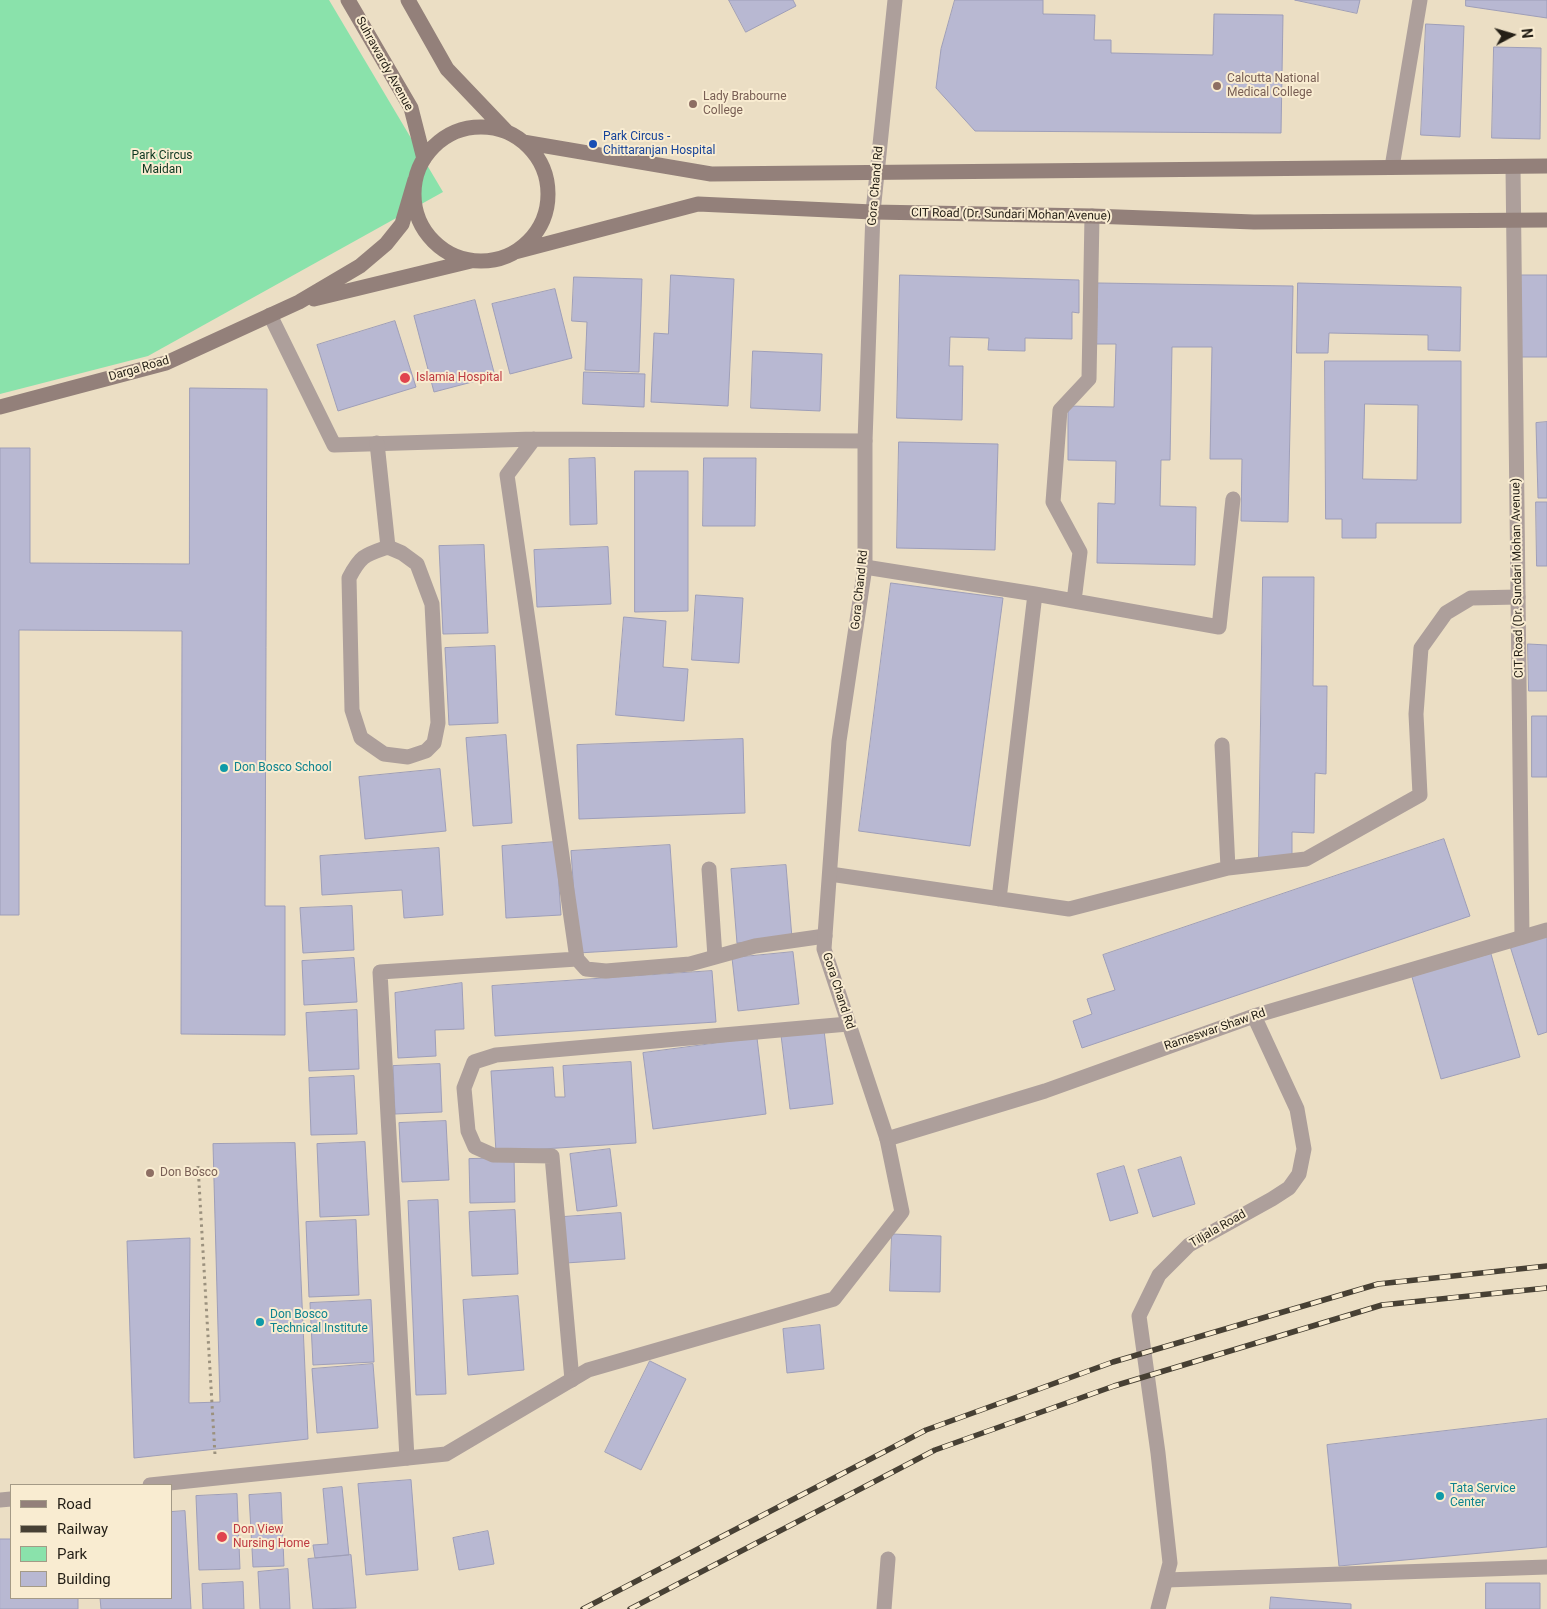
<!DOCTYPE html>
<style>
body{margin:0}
#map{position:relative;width:1547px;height:1609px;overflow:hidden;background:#ebdec4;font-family:Roboto,sans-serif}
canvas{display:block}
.legend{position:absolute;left:10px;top:1484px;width:162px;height:115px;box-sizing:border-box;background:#f9ecd1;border:1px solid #a49a86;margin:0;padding:6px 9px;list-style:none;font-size:15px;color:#241f16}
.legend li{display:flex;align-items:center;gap:10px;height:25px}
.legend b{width:25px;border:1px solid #a49a86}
.north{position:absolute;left:1487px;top:10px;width:50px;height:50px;-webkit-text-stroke:4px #f9ecd1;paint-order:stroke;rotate:84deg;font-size:14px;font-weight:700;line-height:20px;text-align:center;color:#241f16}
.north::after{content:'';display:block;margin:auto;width:18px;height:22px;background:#241f16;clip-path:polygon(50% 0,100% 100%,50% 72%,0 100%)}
</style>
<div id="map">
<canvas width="1547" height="1609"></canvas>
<ul class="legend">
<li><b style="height:6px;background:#93807a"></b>Road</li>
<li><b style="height:6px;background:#474034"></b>Railway</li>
<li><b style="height:14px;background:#8ae2ab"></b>Park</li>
<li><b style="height:14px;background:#b8b8d2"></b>Building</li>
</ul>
<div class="north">N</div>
</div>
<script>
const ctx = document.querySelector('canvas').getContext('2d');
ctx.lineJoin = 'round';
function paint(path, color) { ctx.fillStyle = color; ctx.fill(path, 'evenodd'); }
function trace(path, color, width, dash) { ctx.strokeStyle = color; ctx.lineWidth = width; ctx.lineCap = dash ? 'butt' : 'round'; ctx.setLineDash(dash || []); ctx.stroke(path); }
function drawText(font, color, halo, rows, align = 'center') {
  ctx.font = font + ' Roboto,sans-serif'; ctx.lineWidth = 4; ctx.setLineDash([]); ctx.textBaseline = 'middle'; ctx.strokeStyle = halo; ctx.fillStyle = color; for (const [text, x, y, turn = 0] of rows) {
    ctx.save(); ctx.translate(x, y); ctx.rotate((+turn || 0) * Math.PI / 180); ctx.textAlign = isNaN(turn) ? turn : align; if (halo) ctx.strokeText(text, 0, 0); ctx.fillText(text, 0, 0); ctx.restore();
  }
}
const green = new Path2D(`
 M0,0H329L443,192L148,356L0,394Z`);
const building = new Path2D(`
 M729,0H793L796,6L746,32Z
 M955,0H1043V14L1095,15L1094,40H1111V53L1213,55L1214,14L1283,15L1281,133L975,131L936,88L941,49Z
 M1295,0H1360L1357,13Z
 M1466,0H1547V18L1466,6Z
 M1426,24L1464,26L1460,137L1421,135Z
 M1494,47L1541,48L1540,139L1492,138Z
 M671,275L734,279L728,406L651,402L654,333L668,334Z
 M900,275L1079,280V313L1072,312V339L1025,338V351L988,350L989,338L950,337L949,366H963L962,420L897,418Z
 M1518,275H1547V357H1519Z
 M574,277L642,279L639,372L585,370L587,322L572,321Z
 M1098,283L1293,286L1288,522L1241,521L1242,459H1210L1212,347H1172L1170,460H1161L1160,506L1196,507L1195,565L1097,563L1098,503L1115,504L1116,461L1068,460V406L1114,407L1116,344H1097Z
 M1298,283L1461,287L1460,351L1428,350V335L1329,333L1328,353H1297Z
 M555,289L572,358L510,374L492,304Z
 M475,300L495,376L434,392L414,316Z
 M395,321L416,387L338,411L317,345Z
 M753,351L822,354L820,411L751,408Z
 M1325,361H1461V523H1376V538H1342V519H1326ZM1365,404L1418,405L1417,480L1363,479Z
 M584,372L645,374L644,407L583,404Z
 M190,388L267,389L265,906H285V1035L181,1034L182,631L19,630V915H0V448H30V563L189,564Z
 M1547,422V498H1538L1536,423Z
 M899,442L998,444L995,550L897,548Z
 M595,458L597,524L570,525L569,459Z
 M704,458H756L755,526H703Z
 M635,471H688V611L635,612Z
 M1536,502H1547V566H1537Z
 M484,545L488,633L443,634L439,546Z
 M608,547L611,604L537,607L534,550Z
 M1263,577H1314L1313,686H1327L1326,774L1315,773L1314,833L1292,832V858H1259Z
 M891,583L1003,598L970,846L859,831Z
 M696,595L743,598L739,663L692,660Z
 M624,617L666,621L663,667L688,669L684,721L616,715Z
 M1528,644L1547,645V691H1529Z
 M495,646L498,723L449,725L445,648Z
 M1532,716H1547V777H1532Z
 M506,735L512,823L473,826L466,738Z
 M743,739L745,813L579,819L577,745Z
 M440,769L446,831L365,839L359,777Z
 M1444,839L1470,916L1082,1048L1073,1021L1092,1014L1087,999L1115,990L1103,955Z
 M556,842L561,915L506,918L502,846Z
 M670,845L677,947L578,953L571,851Z
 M439,848L443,915L404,918L402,890L322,895L320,856Z
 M786,865L792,938L737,943L731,869Z
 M352,906L354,950L303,953L300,908Z
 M1547,935V1032L1538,1035L1510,946Z
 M793,952L799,1004L738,1011L732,958Z
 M1491,954L1520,1057L1441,1079L1412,977Z
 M354,958L357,1002L304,1005L302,961Z
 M712,971L716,1022L495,1036L492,986Z
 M462,983L464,1029L435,1030L436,1056L398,1058L395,993Z
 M357,1010L359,1069L309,1071L306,1013Z
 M824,1030L833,1104L790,1109L781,1035Z
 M757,1038L766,1114L653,1129L643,1053Z
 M631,1062L636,1143L496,1152L491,1071L553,1067L555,1097H565L563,1066Z
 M440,1064L442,1112L395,1114L393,1066Z
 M354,1076L357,1134L311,1135L309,1078Z
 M446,1121L449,1180L402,1182L399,1123Z
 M365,1142L369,1215L320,1217L317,1144Z
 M295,1143L308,1439L134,1458L127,1241L190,1238L189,1403L220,1402L213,1144Z
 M610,1149L617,1206L577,1211L570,1154Z
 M1181,1157L1195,1204L1153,1217L1138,1170Z
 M514,1158L515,1202L470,1203L469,1159Z
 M1124,1166L1138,1213L1110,1221L1097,1174Z
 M438,1200L446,1394L416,1395L408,1201Z
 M515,1210L518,1274L472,1276L469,1212Z
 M621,1213L625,1259L566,1263L563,1217Z
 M356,1220L359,1295L309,1297L306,1222Z
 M892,1234L941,1236L940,1292L890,1291Z
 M518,1296L524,1370L468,1375L463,1300Z
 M371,1300L374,1362L313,1365L310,1303Z
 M820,1325L824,1369L787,1373L783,1329Z
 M650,1361L686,1379L641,1470L605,1452Z
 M373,1364L378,1428L317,1433L312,1369Z
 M1547,1419V1547L1339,1566L1327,1445Z
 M411,1480L418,1570L366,1575L358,1484Z
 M342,1487L349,1555L315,1558L313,1545L328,1544L323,1489Z
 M281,1493L284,1566L253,1567L249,1495Z
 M237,1494L240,1569L199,1570L196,1496Z
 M185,1511L191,1609H101L100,1598H171V1512Z
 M488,1531L494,1564L459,1570L453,1538Z
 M0,1539H11V1598H78V1609H0Z
 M351,1555L356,1608L313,1609L308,1559Z
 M288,1569L290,1609H260L258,1572Z
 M243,1582L244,1609H203L202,1584Z
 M1486,1583H1540V1609H1486Z
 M1271,1597L1351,1604V1609H1270Z`);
const path = new Path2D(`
 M198,1166L215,1455`);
const service = new Path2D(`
 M1392,167L1420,0
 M270,315L334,445L534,439L865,441
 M534,439L507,475L577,959
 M865,567L1035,594L1219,627L1233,499
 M1074,601L1080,552L1053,502L1060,410L1089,379L1092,216
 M1222,745L1228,868
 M709,869L715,957
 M830,874L1069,909L1228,868L1306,859L1420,795L1416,714L1421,648L1446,613L1471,598L1518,597
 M999,899L1035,594
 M572,1380L552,1156L493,1155L475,1147L468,1131L464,1088L474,1062L496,1055L848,1024
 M407,1458L380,972L577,959L586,969L606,971L690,964L755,946L825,936
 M1166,1580L1547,1567
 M884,1609L888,1559`);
const minor = new Path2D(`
 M1513,167L1522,937
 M377,443L388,547L402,553L417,564L432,604L438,723L434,743L426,751L408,757L384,754L361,738L352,710L349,578C361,555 365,555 388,547
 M150,1485L446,1454L588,1370L834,1299L902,1212L887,1139
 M0,1500L11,1499`);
const tertiary = new Path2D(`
 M895,0L873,212L865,441V567L839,741L824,949L887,1139L1045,1091L1254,1016L1547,930
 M1158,1609L1170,1563L1158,1453L1139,1316L1159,1275L1189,1245L1272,1199L1289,1188L1299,1174L1304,1149L1297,1109L1254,1016`);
const secondary = new Path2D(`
 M348,0L411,108L424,159
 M408,0L447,69L507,132
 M414 194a67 67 0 1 1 134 0a67 67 0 1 1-134 0Z
 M523,142L711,174L1547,166
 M515,252L698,204L873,212L1092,216L1254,222L1547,220
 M314,299L471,261
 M0,407L166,363L299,302L360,266L386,244L402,224L415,180`);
const rail = new Path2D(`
 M583,1609L926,1430L1113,1362L1378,1284L1547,1266
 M630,1609L935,1450L1114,1386L1382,1305L1547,1288`);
const markers = [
 [1217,86,5,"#8d6e63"],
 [693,104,5,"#8d6e63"],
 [593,144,5,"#1a4fb4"],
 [405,378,6,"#e0444e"],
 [224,768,5,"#0f9aa8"],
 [150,1173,5,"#8d6e63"],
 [260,1322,5,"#0f9aa8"],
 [1440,1496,5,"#0f9aa8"],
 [222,1537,6,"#e0444e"]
];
const streetNames = [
 ["Suhrawardy Avenue",384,64,61],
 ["Gora Chand Rd",876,186,-85],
 ["CIT Road (Dr. Sundari Mohan Avenue)",1011,215,1],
 ["Darga Road",139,369,-16],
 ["CIT Road (Dr. Sundari Mohan Avenue)",1518,578,-91],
 ["Gora Chand Rd",860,590,-84],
 ["Gora Chand Rd",838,991,72],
 ["Rameswar Shaw Rd",1215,1030,-19],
 ["Tiljala Road",1218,1229,-30]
];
const educationNames = [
 ["Calcutta National",1227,79],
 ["Medical College",1227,93],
 ["Lady Brabourne",703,97],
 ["College",703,111],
 ["Don Bosco",160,1173]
];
const transitNames = [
 ["Park Circus -",603,137],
 ["Chittaranjan Hospital",603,151]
];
const parkNames = [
 ["Park Circus",162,156],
 ["Maidan",162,170]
];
const healthNames = [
 ["Islamia Hospital",416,378],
 ["Don View",233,1530],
 ["Nursing Home",233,1544]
];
const cultureNames = [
 ["Don Bosco School",234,768],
 ["Don Bosco",270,1315],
 ["Technical Institute",270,1329],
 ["Tata Service",1450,1489],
 ["Center",1450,1503]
];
paint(green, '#8ae2ab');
paint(building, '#b8b8d2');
trace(building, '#9e9eb8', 1);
trace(path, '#9b917e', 3, [2.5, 4]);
trace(service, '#ad9f9b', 15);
trace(minor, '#ad9f9b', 15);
trace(tertiary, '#ad9f9b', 15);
trace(secondary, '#93807a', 15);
trace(rail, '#474034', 5.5);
trace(rail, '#f9ecd1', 4, [11]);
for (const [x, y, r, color] of markers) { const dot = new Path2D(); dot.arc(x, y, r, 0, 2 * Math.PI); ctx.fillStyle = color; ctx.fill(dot); trace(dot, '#f9ecd1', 2); }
drawText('12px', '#241f16', '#f9ecd1', streetNames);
drawText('12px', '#785e54', '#f9ecd1', educationNames, 'left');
drawText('12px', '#164399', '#f9ecd1', transitNames, 'left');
drawText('12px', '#0c3720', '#f9ecd1', parkNames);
drawText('12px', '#be3a42', '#f9ecd1', healthNames, 'left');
drawText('12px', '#0d838f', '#f9ecd1', cultureNames, 'left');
</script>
